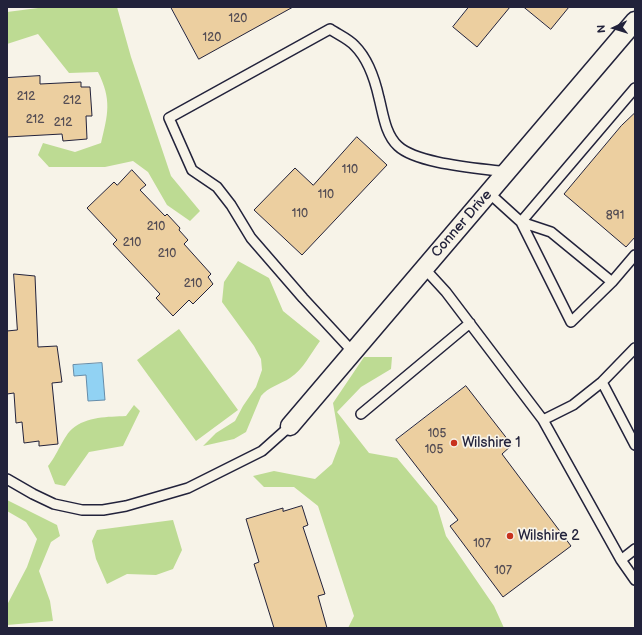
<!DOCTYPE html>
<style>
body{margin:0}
#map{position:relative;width:642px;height:635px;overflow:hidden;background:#f7f3e8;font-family:"Balsamiq Sans",sans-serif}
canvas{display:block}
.frame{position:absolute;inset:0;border:8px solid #22223b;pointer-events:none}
.north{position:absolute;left:594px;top:8px;width:40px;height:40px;-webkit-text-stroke:3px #f7f3e8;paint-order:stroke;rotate:266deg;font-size:11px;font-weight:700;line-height:16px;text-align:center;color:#22223b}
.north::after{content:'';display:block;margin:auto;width:14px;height:18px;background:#22223b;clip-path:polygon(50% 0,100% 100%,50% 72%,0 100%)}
</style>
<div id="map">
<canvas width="642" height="635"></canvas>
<div class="frame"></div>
<div class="north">N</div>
</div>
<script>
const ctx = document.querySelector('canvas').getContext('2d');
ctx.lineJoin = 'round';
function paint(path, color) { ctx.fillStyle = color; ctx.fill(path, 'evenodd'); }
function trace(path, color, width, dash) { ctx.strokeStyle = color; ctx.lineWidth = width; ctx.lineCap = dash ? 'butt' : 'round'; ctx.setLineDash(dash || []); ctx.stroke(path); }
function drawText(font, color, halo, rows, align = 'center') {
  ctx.font = font + ' "Balsamiq Sans",sans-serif'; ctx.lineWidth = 3.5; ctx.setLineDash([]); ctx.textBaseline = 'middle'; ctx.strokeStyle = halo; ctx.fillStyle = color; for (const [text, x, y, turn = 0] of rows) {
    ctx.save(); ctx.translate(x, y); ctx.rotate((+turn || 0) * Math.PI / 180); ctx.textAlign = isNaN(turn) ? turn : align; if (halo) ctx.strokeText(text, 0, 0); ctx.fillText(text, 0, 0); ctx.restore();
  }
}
const green = new Path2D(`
 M46,7H117L131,57L171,176L200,211L190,221L167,205L148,172L133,161L105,167H49L38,155L43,143L75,152L101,143C108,114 112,100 98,72L69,73L38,34L7,44V12Z
 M238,261L269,278L283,311L320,341C311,353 303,370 290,378C281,384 268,387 261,396L246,432L234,439L203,446L216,433L235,421L243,406L256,387L262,370L261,359L254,346L222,302L224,282Z
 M179,329L238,410L196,441L137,360Z
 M364,357H392L391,369L361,387L337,412L369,453L397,458L437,506L446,536L494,606L504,628H348L354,616L318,506L294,487H264L253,476L274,471L315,479L332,464L340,443L333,403Z
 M134,405L140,411L123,446L89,452L65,486L55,484L48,466C56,457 65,434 72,429C87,416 108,417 126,416Z
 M7,500L57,525L60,536L51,542L39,571L50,601L53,621L7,625V605L27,567L37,539L26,522L7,511Z
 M173,520L182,550L173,569L156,575L127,574L107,584L96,559L92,541L97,530Z`);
const water = new Path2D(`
 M102,363L105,400L88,401L86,375L74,376L73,365Z`);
const building = new Path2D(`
 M171,7H293L199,59Z
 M469,7H510L477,47L453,27Z
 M524,7H569L551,29Z
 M40,76V84L81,82V87H90L92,116H86L87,139L63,141L62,134L7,137V78Z
 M635,113V237L626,247L564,194L621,126Z
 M357,137L387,165L302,255L254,210L295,168L313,185Z
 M132,170L146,185L140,190L165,216L167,214L180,228L179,230L188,240L184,244L211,274L208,277L213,284L193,304L189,300L173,316L156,298L160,294L113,244L117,240L87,208L114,182L117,185Z
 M14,274L35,276L38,347L57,346L62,382L52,383L58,444L39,446V441L24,443L22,422L16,423L14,393L7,394V331L17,330Z
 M466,386L512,445L502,454L571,546L503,597L450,526L458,520L396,440Z
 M302,506L308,525L303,527L325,594L318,596L327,628H274L254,564L259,562L246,519L283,508V511Z`);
const service = new Path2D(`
 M489,193L521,222L571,322L612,282L635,255
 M424,268L446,292L543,420L621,560L635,580
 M612,282L551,232L521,222L635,88
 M353,352L303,298L251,238L231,205L217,187L192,170L169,118L330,29C337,34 349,39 355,46C368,59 375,80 379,98C383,113 385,134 398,146C417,164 479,168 506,172
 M602,382L635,445
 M361,414L470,323
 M543,420L573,405L602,382L635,348
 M7,479L33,494L54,504L82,510H103L126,506L188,488L262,451L290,426
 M621,560L635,549`);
const minor = new Path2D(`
 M290,426L635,21`);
const markers = [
 [454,443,4,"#c8321e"],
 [510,536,4,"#c8321e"]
];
const numberNames = [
 ["120",238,19],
 ["120",212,38],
 ["212",26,97],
 ["212",72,101],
 ["212",35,120],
 ["212",63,123],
 ["110",350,170],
 ["110",326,195],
 ["110",300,214],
 ["891",615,216],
 ["210",156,227],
 ["210",132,243],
 ["210",167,254],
 ["210",193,284],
 ["105",437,434],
 ["105",434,450],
 ["107",482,544],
 ["107",503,571]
];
const streetNames = [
 ["Conner Drive",462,224,-49]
];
const poiNames = [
 ["Wilshire 1",462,443],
 ["Wilshire 2",518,536]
];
paint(green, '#bddb93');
paint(water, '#91d2f3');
trace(water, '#658ca9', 1);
paint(building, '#eccfa0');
trace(building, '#22223b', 1);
trace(service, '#22223b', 12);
trace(minor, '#22223b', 21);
trace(service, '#f7f3e8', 9);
trace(minor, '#f7f3e8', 18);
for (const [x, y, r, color] of markers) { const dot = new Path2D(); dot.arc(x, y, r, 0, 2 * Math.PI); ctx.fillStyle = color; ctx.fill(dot); trace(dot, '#f7f3e8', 1.5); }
drawText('12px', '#544d54', null, numberNames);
drawText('14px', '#22223b', '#f7f3e8', streetNames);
drawText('14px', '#22223b', '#f7f3e8', poiNames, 'left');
</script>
